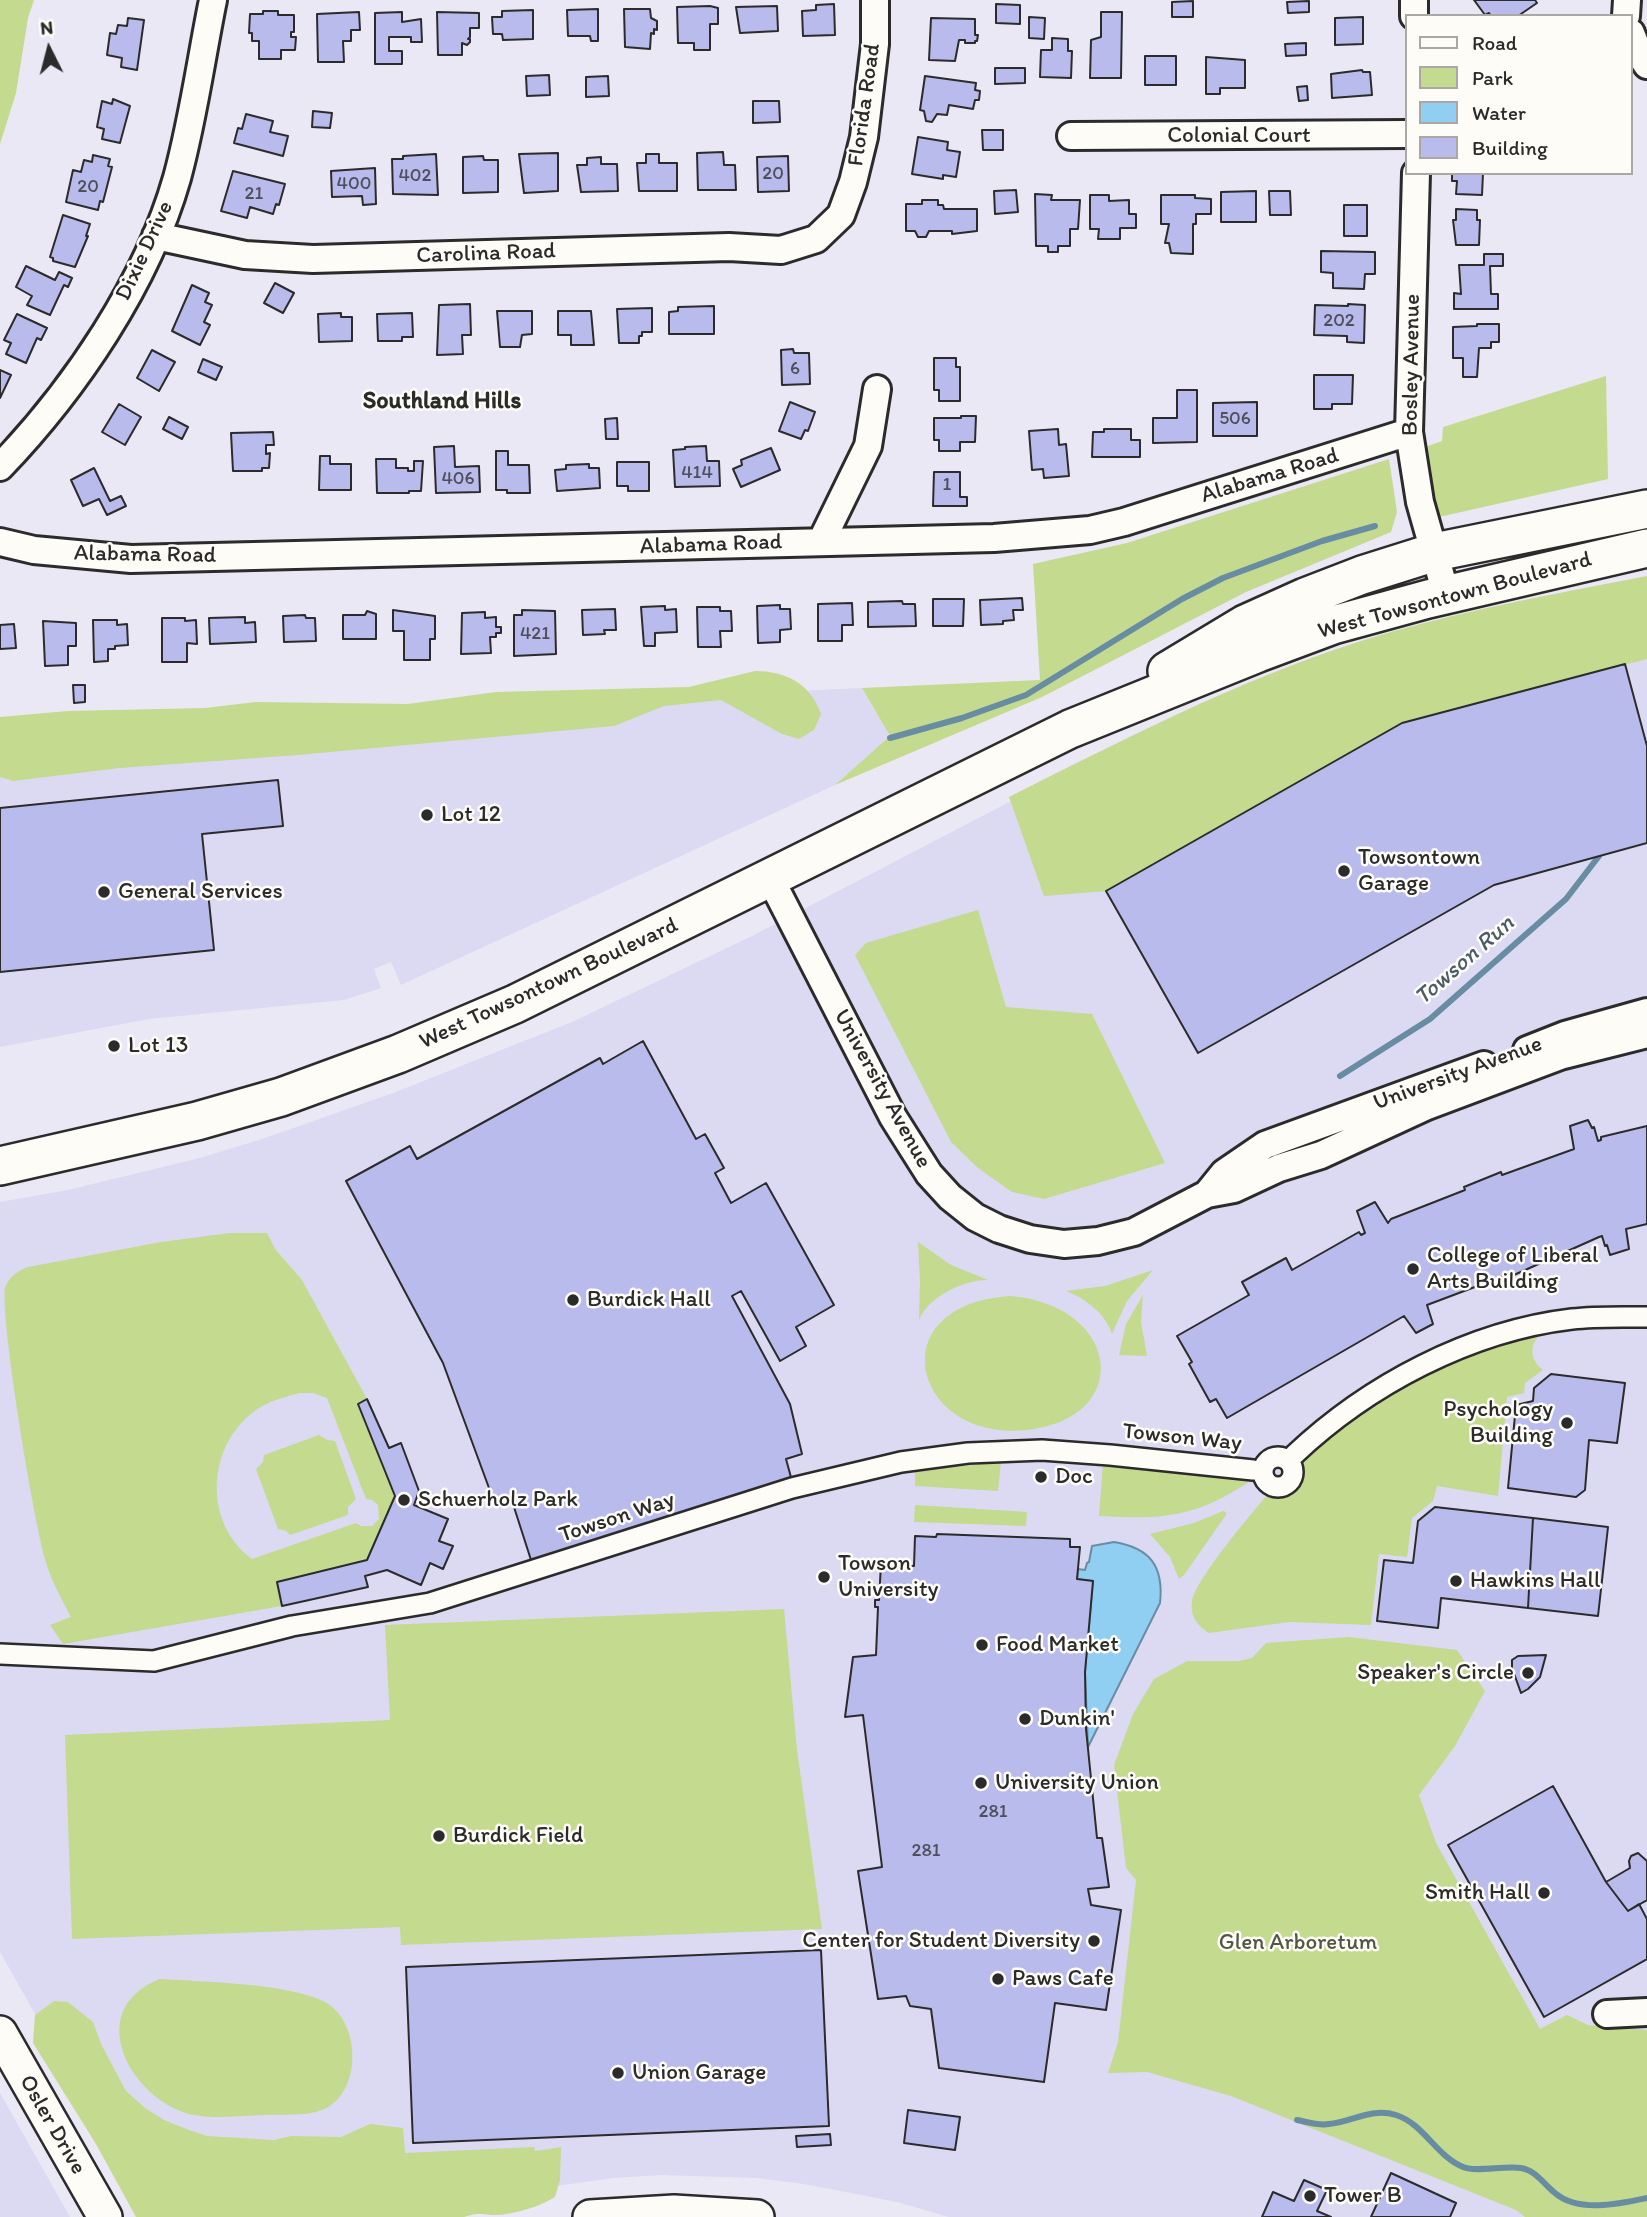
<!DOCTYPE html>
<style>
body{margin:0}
#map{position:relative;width:1647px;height:2217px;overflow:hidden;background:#e9e8f4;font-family:Itim,sans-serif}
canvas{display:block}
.legend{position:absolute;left:1405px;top:14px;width:228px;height:161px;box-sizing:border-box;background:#fdfcf7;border:2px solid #a9a8a5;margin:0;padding:9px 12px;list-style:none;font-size:21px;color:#2b2b2b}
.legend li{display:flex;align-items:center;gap:14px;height:35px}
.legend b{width:35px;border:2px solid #a9a8a5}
.north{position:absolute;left:14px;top:14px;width:70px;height:70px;-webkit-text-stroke:5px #fdfcf7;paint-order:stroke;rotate:354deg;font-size:19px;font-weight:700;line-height:28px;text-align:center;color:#2b2b2b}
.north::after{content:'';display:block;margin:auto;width:24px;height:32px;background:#2b2b2b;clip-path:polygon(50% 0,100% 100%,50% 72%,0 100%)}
</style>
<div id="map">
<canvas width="1647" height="2217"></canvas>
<ul class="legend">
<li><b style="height:9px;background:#fdfcf7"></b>Road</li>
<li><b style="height:19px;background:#c3da8f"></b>Park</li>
<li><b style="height:19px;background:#91cff2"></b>Water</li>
<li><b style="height:19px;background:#b9bbec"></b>Building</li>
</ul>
<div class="north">N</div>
</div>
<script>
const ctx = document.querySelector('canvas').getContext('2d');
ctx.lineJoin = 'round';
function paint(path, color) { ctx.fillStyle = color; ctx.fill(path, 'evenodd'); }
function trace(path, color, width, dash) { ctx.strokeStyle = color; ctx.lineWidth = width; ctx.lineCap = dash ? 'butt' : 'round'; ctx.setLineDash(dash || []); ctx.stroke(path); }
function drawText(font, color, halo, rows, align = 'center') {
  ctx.font = font + ' Itim,sans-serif'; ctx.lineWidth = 5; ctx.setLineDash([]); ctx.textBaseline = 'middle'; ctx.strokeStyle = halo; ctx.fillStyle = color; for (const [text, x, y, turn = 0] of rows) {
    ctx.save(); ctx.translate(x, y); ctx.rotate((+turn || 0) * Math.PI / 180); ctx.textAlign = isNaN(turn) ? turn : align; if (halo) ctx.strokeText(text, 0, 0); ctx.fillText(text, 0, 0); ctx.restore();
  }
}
const built = new Path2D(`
 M1647,580V2217H949L897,2202L804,2184L756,2178L661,2175L614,2178L520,2191L150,2217L0,1952V1202L68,1190L200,1158L265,1138L393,1093L572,1022L752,936L1111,749Z
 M862,688L890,736L835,785L401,985L391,962L374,969L381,988L344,1000L149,1019L0,1047V727Z
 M0,2093L70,2217H0Z`);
const green = new Path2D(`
 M0,0H34L28,18L16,93L0,144Z
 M1606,376L1608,479L1439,517L1425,447L1442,441L1443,427Z
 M1389,459L1397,512L1391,532L1246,592L1042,697L835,785L890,736L862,688L1040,680L1033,564L1127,543Z
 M1647,576V659L1402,723L1106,891L1044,896L1009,797C1123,740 1236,681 1358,642C1452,612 1550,595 1647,576Z
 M755,671C786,671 811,684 821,714L814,730L799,739L782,734L721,700L664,706L614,726L298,755L120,768L13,781L0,777V717L68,711L205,708L256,702L408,704L496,692L689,687Z
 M978,910L1006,1007L1092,1014L1165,1163L1044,1199L1012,1192L978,1168L951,1142L855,955L866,943Z
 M230,1233H267L275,1249L302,1280L367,1399L358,1405L395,1496L367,1560L277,1582L282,1606L63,1644L50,1625L71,1617C62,1599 50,1579 45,1559C33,1517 0,1319 5,1287C10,1276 18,1271 28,1267L161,1242ZM300,1393H313L327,1398L366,1499L372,1500L378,1505L379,1519L372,1526H361L356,1523L252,1559C199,1520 208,1436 264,1405C276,1399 288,1396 300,1393Z
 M918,1242L951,1265L988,1280C963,1280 928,1297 919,1320L920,1281Z
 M1153,1270L1127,1301L1112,1334C1106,1314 1085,1298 1066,1291L1105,1286Z
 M1143,1295L1141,1322L1147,1356L1119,1355L1126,1324Z
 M1010,1296C1121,1305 1135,1419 1026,1430C914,1442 877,1305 1010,1296Z
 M1545,1332C1529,1340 1528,1359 1543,1370L1525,1383L1524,1393L1507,1397L1498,1496L1437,1486L1433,1501L1412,1518L1407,1557L1379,1554L1371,1625L1289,1622L1209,1633C1197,1625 1190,1617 1192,1601C1196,1579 1251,1514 1268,1494C1290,1501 1306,1482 1299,1461C1317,1446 1334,1430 1353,1417C1411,1375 1477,1349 1545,1332Z
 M319,1435L327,1440L335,1441L356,1499L348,1507V1515L290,1535L286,1531L278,1529L256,1469L263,1462L264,1455Z
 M1001,1462L998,1491L915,1486V1471Z
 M1103,1463L1253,1479C1198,1517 1164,1520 1099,1516Z
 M915,1505L1027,1512L1026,1526L914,1522Z
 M1223,1511L1226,1512V1515L1184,1575L1179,1579L1170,1557L1150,1534L1194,1523Z
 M784,1609L797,1750L822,1929L401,1945L400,1927L72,1939L65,1735L390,1720L385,1625Z
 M1349,1637L1457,1650L1485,1691L1455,1746L1419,1795L1436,1843L1540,2029L1567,2015L1588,2025L1647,2030V2217H1525L1516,2210L1231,2096L1147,2072L1108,2073L1118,2042L1136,1880L1126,1868L1114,1765L1133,1714L1154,1679L1187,1661H1239L1252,1658L1266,1643Z
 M160,1979C204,1982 285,1983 323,2001C359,2018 363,2084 330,2106C312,2117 288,2114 268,2115C240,2115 204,2122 178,2110C123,2086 88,2007 160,1979Z
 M54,2001L68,2002L93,2022L102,2046L126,2091L145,2108L164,2120L189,2130L207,2136L274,2140L291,2136L341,2137L370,2124L403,2128L405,2153L534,2147L535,2151L561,2147L560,2180L555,2197C539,2207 510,2216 491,2215C478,2214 478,2213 464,2217H136L96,2144L33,2043L35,2015Z`);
const water = new Path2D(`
 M1114,1542C1150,1548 1164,1566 1160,1603L1088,1747L1085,1672L1093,1581L1077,1579L1078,1569L1085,1570L1087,1563L1089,1562L1092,1546Z`);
const stream = new Path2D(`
 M890,738L962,718L1026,695L1182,599L1223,578L1322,541L1375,526
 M1340,1076L1430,1019L1566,899L1599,856
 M1297,2120C1307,2122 1319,2126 1329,2124C1352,2122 1372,2107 1396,2115C1424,2124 1436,2156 1463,2167C1477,2173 1504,2165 1521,2168C1535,2170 1544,2184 1555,2193C1578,2213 1619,2204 1647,2198`);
const building = new Path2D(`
 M1474,0H1535L1537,3L1518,16H1491L1489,13L1485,15Z
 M1193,1V17H1172V2Z
 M1309,1V12L1288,13L1287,2Z
 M834,4L835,35L803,36L802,11L816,10V5Z
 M996,4L1020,5V24L996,23Z
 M710,6L718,8V24H710V50H694V43H678L677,7Z
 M777,6L778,31L740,33L736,7Z
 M598,9V41H591L590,36H568L567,10Z
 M624,9H650L651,18L657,21V30L654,29V34L651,33L650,49L625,47Z
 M533,10V39L503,40L502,34H493L492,17H502V11Z
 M263,11H278V15H294V32H291V37H296L295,50H281V59H259V41H252V33H249L250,14H263Z
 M359,12L360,30H351V41H343L344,62H318L317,14Z
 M402,12V22L421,19L422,42H411V37H389V51H402V64H375V13Z
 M437,12L479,13V28H470V37L468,39H470V42L467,45L462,43V55H438Z
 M1101,12H1122L1121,78H1090L1091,40L1101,37Z
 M1029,17L1045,18L1044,39L1029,38Z
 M1363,17V44L1335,45V18Z
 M128,18L144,20L137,70L121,67L122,58L107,55L110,33L116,34L118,25L127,26Z
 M931,18L975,19V35H978L977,41H975V43H965V40H959L955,61L929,60Z
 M1052,38L1068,39V51H1072L1071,78L1040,77L1041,50H1052Z
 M1306,43V55L1286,56L1285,44Z
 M1145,56H1176V85H1145Z
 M1206,57L1245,60V88H1220V94H1206Z
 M995,68H1025V83L995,84Z
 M1362,70L1363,72H1370L1372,95L1332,98L1331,74Z
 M549,75L550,95L527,96L526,76Z
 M608,76L609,96L586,97V77Z
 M925,76L976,83L975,90L980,91L979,100H975L973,109L949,105L947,115L937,114L932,122L926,121L924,111L920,110Z
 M1307,86L1308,100L1299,101L1297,87Z
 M113,99L130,106L120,143L102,139L104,129L97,127L102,101L112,104Z
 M753,101H779L780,122L753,123Z
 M313,111L332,113L330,128L312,127Z
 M246,114L273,121L270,132L288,136L283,156L234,143L238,128L242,129Z
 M982,130H1003V150H983Z
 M918,137L948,142L947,150L960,152L956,177L943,175V179L912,174Z
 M723,152L724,165H735L736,190H698L697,153Z
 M558,153V191L524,193L519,154Z
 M436,154L438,195L393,194L392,159H403V156Z
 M646,154H659V163H677V191H639L637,163H646Z
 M93,155L110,159L108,166L112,167L103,202L100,201L98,210L66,202L73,170L81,172L84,160L92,162Z
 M483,156L484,160H498V192L463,193V157Z
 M788,156L789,191L758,192L757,157Z
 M601,157V164H617L618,191L581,192L577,165H587V158Z
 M375,168L376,204L363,205L362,196L332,197L331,171Z
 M233,171L285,184L279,205L276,204L273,214L250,207L247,218L221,211Z
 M1452,173H1483L1482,195L1456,194L1457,181H1452Z
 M1016,190L1018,212L995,214L994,191Z
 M1256,191V222H1221V192Z
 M1269,191H1290L1291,215H1270Z
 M1035,194L1052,195L1051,200H1080L1078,229H1070V246H1058V252H1048V246H1036Z
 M1090,195H1109V201L1129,200V214H1136V228H1120V239H1098L1099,229H1090Z
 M1161,195H1195V198L1211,199V214H1196V224H1193V254L1171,253L1169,243H1165L1169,224H1161Z
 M922,200H938V205H943L944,209H977V231L952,234V231H929L926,237H918L915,231H906V204H922Z
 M1344,205H1367V236H1344Z
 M1456,209L1477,210V220H1480L1479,245H1456L1453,220H1456Z
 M63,215L90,224L86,236H88L75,267L53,261V258L50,257Z
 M1321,251L1375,252V274H1365L1364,289L1333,288V273L1321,272Z
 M1484,254H1503V266H1490L1491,294H1498V309H1454V293L1461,294L1459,265H1484Z
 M26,266L55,280L59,272L72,278L68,287L64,285L50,315L27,305L32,296L16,287Z
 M275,283L294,293L283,313L264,303Z
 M192,285L209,293L205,302L212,305L204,322L210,325L200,345L172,331Z
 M470,304L471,335H462L463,354L437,355L439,305Z
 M1348,304L1365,305L1364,343L1347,342V336L1314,335L1315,305L1348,306Z
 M714,306V334H669V312L678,311V307Z
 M652,308V332H642V336H639V343H619L617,309Z
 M497,311H532V334L522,335L520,347H500Z
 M558,311H591L594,345H571V335H558Z
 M341,313V317H352V341L319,342L318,314Z
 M412,313L413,337H402V341H378L377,314Z
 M17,314L47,328L41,340L37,338L26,363L6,354L11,343L4,340Z
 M1477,324H1499V342H1491V348H1479L1477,377H1463V358H1453V327L1477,326Z
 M793,349L794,353H809L810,384L782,385L781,350Z
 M152,350L175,362L159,391L137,378Z
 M934,358H956V367H960V401H939V390H934Z
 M203,359L222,367L216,380L198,372Z
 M0,370L11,375L0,398Z
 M1314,375H1353L1352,404H1332V409H1314Z
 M1177,390H1197V442L1153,443V418H1177Z
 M790,402L815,412L808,431L805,430L801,439L779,431Z
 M1257,402V436H1213V403Z
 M119,404L141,417L125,445L102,432Z
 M961,416H976L975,442H960V451H939V440H934V418H961Z
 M169,417L188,427L182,439L163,429Z
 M617,418L618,439H606L605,419Z
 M1058,429L1059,445L1066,444L1069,476L1044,478L1043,469L1032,470L1029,431Z
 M1104,429H1131V440H1140V457H1092L1093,432H1104Z
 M273,432L274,445H266V454L270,453L269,468H262V471H233L231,433Z
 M454,446L455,467L479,466L480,492L436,493L434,447Z
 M706,446L707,461H719L720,486L675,487L673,450L685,449V447Z
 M771,448L780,470L741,487L733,469L742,465L741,460Z
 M496,451H508V465H529L530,493H507V490H496Z
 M320,456H330V464H351V490H319Z
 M376,459H396V468H408V471H414V461H423L421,491H409V493H377Z
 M617,462H649V491H628V486H617Z
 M589,464V468H599L600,488L557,491L555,470L566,469V465Z
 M94,468L110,501L121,496L126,506L107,515L99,499L83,506L71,480Z
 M934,472H960V497H967V506H933Z
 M1022,598L1023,610H1013L1014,620L1003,621V624L981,625L980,600Z
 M933,599H964L963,626H933Z
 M902,601L903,604H915L916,626L868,627V602Z
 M852,603L853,625H842V641H818V604Z
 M780,605V609H790L791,629L780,630V642L758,643L757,606Z
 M665,606V610L676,609L677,632L655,633V646H644L641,607Z
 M697,607H720V611H731L732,631H720L721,647H698Z
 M615,609L616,630H604L605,634L583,635L582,610Z
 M393,610L435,616V639H430V660H404V631H393Z
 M522,610L555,611L556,654L514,656V615H522Z
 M367,611L376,614V639H343V615H365Z
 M485,612V618L496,617V627H501V633H496V637H490L491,653L461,654L462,613Z
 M305,615L306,618H315L316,641L284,642L283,616Z
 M245,617V623L255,622L256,642L210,644L209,618Z
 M162,618H185V621L196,620L197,644L187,643V662H162Z
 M93,620H117V625L127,624L128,645L115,646V649H108V661L94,662Z
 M43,621L76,623V646H68V665L45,666Z
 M14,624L16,648L0,649V625Z
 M1625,664L1647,746V843L1494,885L1198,1053L1106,891L1402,723Z
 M73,685H85V702L74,703Z
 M278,780L283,826L202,834L214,950L0,972V808Z
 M643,1041L696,1139L705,1134L724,1168L715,1173L731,1203L766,1183L834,1305L796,1327L806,1346L780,1361L741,1291L732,1296L790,1404L802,1454L786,1459L792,1481L531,1560L513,1504L496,1507L443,1363L346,1181L410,1146L417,1159L600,1058L603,1064Z
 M1588,1120L1592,1128L1594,1127L1598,1141L1601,1140V1137L1647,1126V1224L1626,1229L1629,1249L1610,1255L1607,1245L1605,1246L1602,1236L1599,1237L1505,1279L1504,1276L1427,1305L1433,1324L1416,1333L1404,1316L1227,1418L1216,1399L1210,1402L1189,1364L1192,1362L1177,1336L1249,1295L1242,1282L1286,1258L1292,1270L1359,1232L1361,1235L1365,1233L1357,1211L1375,1202L1388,1223L1391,1219L1465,1190L1464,1187L1501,1172L1502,1175L1574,1149L1570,1126Z
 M1551,1374L1625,1383L1617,1443L1589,1440L1585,1490L1576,1497L1508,1488L1516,1405L1533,1401L1534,1388Z
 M367,1399L389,1448L401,1443L419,1491L414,1505L448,1519L439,1541L453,1546L443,1569L430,1563L421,1585L387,1570L365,1576L368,1587L282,1606L277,1582L367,1560L395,1496L358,1404Z
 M1435,1507L1533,1518L1528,1608L1441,1598L1438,1628L1377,1621L1384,1560L1413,1563L1418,1521Z
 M1533,1518L1608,1527L1598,1616L1528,1608Z
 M937,1534L1070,1539V1547H1080L1077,1579L1093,1581L1085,1672L1086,1729L1097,1838H1102L1109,1887L1088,1889L1091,1905L1121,1910L1106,2010L1055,2003L1044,2082L939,2068L931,2009L910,2006L906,1996L878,1999L858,1871L882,1867L863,1715L845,1717L853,1657L876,1655L878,1607H875V1600H879L881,1564L914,1566L915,1536L936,1537Z
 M1546,1655L1540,1677L1528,1689L1521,1693L1512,1668V1660L1518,1656Z
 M1553,1786L1606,1882L1628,1911L1639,1904L1647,1919V1959L1544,2017L1448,1845Z
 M1638,1853L1647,1861V1900L1628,1911L1606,1882L1630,1868L1629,1861L1631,1856Z
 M821,1950L829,2126L413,2143L406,1967Z
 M908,2110L960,2117L955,2150L904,2143Z
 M830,2134L831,2145L797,2147L796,2136Z
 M1391,2173L1456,2203L1450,2217H1371Z
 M1304,2180L1327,2190L1317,2211L1331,2217H1262L1273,2192L1294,2201Z`);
const pedestrian = new Path2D(`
 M1294,1455C1368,1385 1470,1331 1572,1319C1597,1316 1622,1317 1647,1317
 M1263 1472a15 15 0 1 1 30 0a15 15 0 1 1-30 0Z
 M0,1654L154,1661L292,1626L430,1603L792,1488L901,1462L968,1453L1042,1450L1110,1455L1253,1470`);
const minor = new Path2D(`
 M1414,0V16
 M1626,16L1627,0
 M1631,33L1639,53L1647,65
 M1071,136L1407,134
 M1416,173L1409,432L1420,502L1446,594
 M156,236L245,255L313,259L729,247L781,250L816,239L841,215L853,182L864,137L875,44V0
 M0,467C75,389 147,283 177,178C193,120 201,59 213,0
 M0,542L34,550L131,559L994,538L1090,530L1124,522L1409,432
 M821,542L868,446L877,389
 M770,878L893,1117L929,1174L950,1197L975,1217L999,1229L1030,1239L1064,1244L1098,1241L1134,1232L1207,1194L1234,1189L1279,1168L1321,1155L1427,1106L1560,1056L1647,1034
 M1527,1050L1565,1035L1647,1012
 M1207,1194L1224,1173L1265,1145L1484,1065
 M1607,2014L1647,2012`);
const tertiary = new Path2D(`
 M0,2033L105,2217
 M590,2217L674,2212L757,2217`);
const secondary = new Path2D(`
 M1167,671L1245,624L1305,597L1362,575L1435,552L1647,509
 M0,1166L197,1121L281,1097L398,1054L515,1004L1070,729L1258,653L1333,625L1428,599L1647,548`);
const markers = [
 [427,815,7,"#2b2b2b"],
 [1344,871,7,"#2b2b2b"],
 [104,892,7,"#2b2b2b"],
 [114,1046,7,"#2b2b2b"],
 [1413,1269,7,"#2b2b2b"],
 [573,1300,7,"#2b2b2b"],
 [1567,1423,7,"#2b2b2b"],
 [1041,1477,7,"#2b2b2b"],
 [404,1500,7,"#2b2b2b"],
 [824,1577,7,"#2b2b2b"],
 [1456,1581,7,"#2b2b2b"],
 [982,1645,7,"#2b2b2b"],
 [1528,1673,7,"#2b2b2b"],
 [1025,1719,7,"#2b2b2b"],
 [981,1783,7,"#2b2b2b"],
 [439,1836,7,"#2b2b2b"],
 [1544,1893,7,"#2b2b2b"],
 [1094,1941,7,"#2b2b2b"],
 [998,1979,7,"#2b2b2b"],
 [618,2073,7,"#2b2b2b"],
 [1310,2196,7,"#2b2b2b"]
];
const numberNames = [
 ["20",773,174],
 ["402",415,176],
 ["400",354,184],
 ["20",88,187],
 ["21",254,194],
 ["202",1339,321],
 ["6",795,369],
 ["506",1235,419],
 ["414",697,473],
 ["406",458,479],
 ["1",947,485],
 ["421",535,634],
 ["281",993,1812],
 ["281",926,1851]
];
const streetNames = [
 ["Florida Road",865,105,-82],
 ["Colonial Court",1239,136],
 ["Dixie Drive",145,251,-65],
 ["Carolina Road",486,254,-2],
 ["Bosley Avenue",1412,365,-89],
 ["Alabama Road",1270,476,-17],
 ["Alabama Road",711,545,-2],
 ["Alabama Road",145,555,1],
 ["West Towsontown Boulevard",1455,596,-15],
 ["West Towsontown Boulevard",549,984,-25],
 ["University Avenue",1458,1074,-20],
 ["University Avenue",882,1089,61],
 ["Towson Way",1182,1438,6],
 ["Towson Way",617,1518,-18],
 ["Osler Drive",52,2125,60]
];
const poiNames = [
 ["Lot 12",441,815],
 ["Towsontown",1358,858],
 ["Garage",1358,884],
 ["General Services",118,892],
 ["Lot 13",128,1046],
 ["College of Liberal",1427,1256],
 ["Arts Building",1427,1282],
 ["Burdick Hall",587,1300],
 ["Psychology",1553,1410,"right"],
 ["Building",1553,1436,"right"],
 ["Doc",1055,1477],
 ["Schuerholz Park",418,1500],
 ["Towson",838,1564],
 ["University",838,1590],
 ["Hawkins Hall",1470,1581],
 ["Food Market",996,1645],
 ["Speaker's Circle",1514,1673,"right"],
 ["Dunkin'",1039,1719],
 ["University Union",995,1783],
 ["Burdick Field",453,1836],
 ["Smith Hall",1530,1893,"right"],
 ["Center for Student Diversity",1080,1941,"right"],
 ["Paws Cafe",1012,1979],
 ["Union Garage",632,2073],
 ["Tower B",1324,2196]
];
const parkNames = [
 ["Glen Arboretum",1298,1943]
];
const neighbourhoodNames = [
 ["Southland Hills",442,402]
];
const waterNames = [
 ["Towson Run",1465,961,-41]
];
paint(built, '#dbdaf2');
paint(green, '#c3da8f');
paint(water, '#91cff2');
trace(water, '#688da2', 2);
trace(stream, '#688da2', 6);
paint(building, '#b9bbec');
trace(building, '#2b2b2b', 2);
trace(pedestrian, '#2b2b2b', 24);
trace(minor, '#2b2b2b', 32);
trace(tertiary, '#2b2b2b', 38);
trace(secondary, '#2b2b2b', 42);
trace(pedestrian, '#fdfcf7', 19);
trace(minor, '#fdfcf7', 26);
trace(tertiary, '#fdfcf7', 33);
trace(secondary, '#fdfcf7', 37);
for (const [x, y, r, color] of markers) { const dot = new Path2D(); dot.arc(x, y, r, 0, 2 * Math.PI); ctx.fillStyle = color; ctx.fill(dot); trace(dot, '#fdfcf7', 2.5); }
drawText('19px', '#4e4f5b', null, numberNames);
drawText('23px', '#2b2b2b', '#fdfcf7', streetNames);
drawText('23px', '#2b2b2b', '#fdfcf7', poiNames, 'left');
drawText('23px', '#515744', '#fdfcf7', parkNames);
drawText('bold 24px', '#2b2b2b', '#fdfcf7', neighbourhoodNames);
drawText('italic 24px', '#4a5c67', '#fdfcf7', waterNames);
</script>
